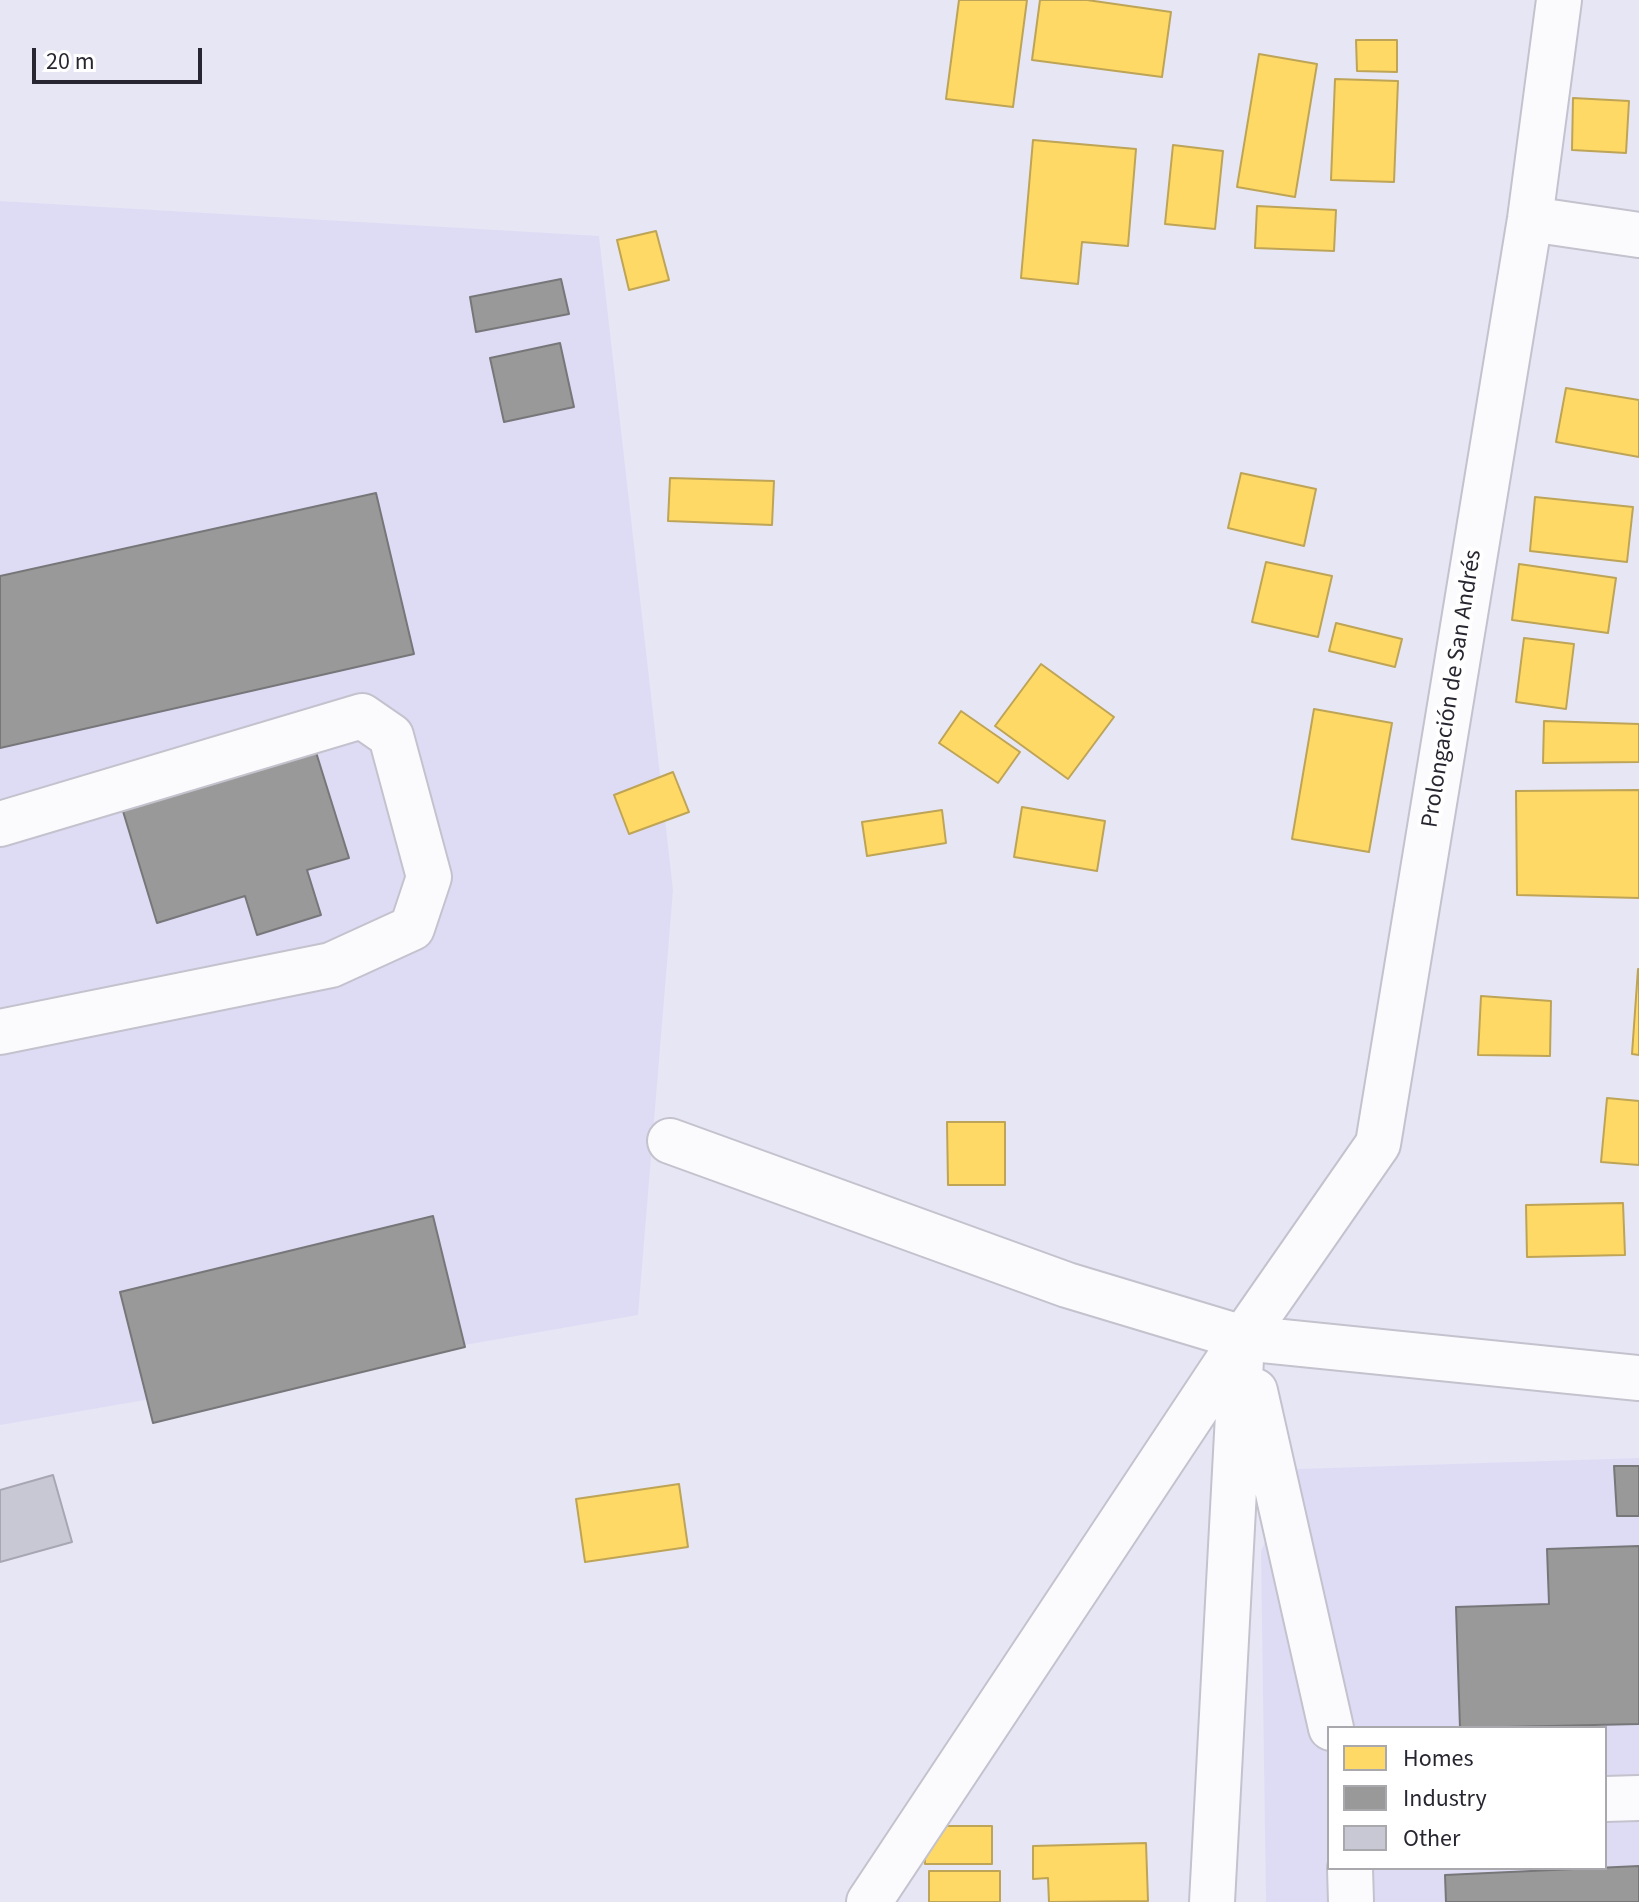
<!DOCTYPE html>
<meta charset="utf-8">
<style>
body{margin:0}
#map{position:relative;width:1639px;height:1902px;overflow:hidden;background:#e7e6f5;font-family:"Source Sans 3",sans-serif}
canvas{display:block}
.legend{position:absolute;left:1327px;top:1726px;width:280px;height:144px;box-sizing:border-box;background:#fff;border:2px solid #a9a9ad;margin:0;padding:10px 14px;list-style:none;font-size:24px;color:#282731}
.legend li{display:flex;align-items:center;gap:16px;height:40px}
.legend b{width:40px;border:2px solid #a9a9ad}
.scale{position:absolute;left:32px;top:48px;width:170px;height:36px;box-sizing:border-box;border:4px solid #282731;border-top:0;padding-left:10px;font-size:24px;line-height:28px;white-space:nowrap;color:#282731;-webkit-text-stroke:6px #fff;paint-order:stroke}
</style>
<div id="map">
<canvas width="1639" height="1902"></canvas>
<ul class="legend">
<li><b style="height:22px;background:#ffd966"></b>Homes</li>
<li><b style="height:22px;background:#999"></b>Industry</li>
<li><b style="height:22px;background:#c8c7d4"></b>Other</li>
</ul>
<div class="scale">20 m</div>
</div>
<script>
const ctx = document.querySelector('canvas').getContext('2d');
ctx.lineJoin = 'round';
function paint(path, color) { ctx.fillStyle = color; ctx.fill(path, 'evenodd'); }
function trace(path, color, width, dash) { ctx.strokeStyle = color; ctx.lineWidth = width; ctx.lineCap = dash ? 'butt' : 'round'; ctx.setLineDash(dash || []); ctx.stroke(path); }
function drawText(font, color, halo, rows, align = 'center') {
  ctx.font = font + ' "Source Sans 3",sans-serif'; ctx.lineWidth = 8; ctx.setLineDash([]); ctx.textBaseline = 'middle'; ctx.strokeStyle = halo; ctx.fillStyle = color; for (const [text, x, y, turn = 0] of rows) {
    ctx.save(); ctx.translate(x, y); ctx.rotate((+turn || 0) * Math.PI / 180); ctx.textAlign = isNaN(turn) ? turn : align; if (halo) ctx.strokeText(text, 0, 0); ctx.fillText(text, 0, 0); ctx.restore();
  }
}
const built = new Path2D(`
 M0,201L599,236L673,890L638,1315L0,1425Z
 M1639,1458V1902H1266L1261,1551L1298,1469ZM1329,1728H1605V1868H1329Z`);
const homes = new Path2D(`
 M959,0H1027L1013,107L946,99Z
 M1040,0H1087L1171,12L1162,77L1032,60Z
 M1356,40H1397V72L1357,71Z
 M1259,54L1317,64L1295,197L1237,187Z
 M1335,79L1398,81L1394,182L1331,180Z
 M1573,98L1629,101L1626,153L1572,150Z
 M1033,140L1136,149L1128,246L1082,242L1078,284L1021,278Z
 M1173,145L1223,151L1215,229L1165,224Z
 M1257,206L1336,210L1334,251L1255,248Z
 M656,231L669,280L629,290L617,240Z
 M1566,388L1639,400V457L1556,442Z
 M1241,473L1316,489L1304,546L1228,528Z
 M670,478L774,481L772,525L668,521Z
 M1535,497L1633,507L1627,562L1530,551Z
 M1266,562L1332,576L1318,637L1252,622Z
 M1519,564L1616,578L1608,633L1512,620Z
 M1336,623L1402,639L1395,667L1329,651Z
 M1524,638L1574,644L1566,709L1516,702Z
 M1041,664L1114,717L1068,779L995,726Z
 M1314,709L1392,723L1369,852L1292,839Z
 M961,711L1020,752L998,783L939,743Z
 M1544,721L1639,724V762L1543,763Z
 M673,772L689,812L629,834L614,795Z
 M1639,790V898L1517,895L1516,791Z
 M1022,807L1105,821L1097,871L1014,857Z
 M942,810L946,843L867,856L862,822Z
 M1638,969H1639V1055L1632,1054Z
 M1481,996L1551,1001L1550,1056L1478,1055Z
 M1607,1098L1639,1101V1165L1601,1162Z
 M947,1122H1005V1185H948Z
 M1623,1203L1625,1255L1527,1257L1526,1205Z
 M679,1484L688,1547L585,1562L576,1499Z
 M925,1826H992V1864H925Z
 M1146,1843L1148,1901L1049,1902L1048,1878L1033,1879V1846Z
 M929,1871H1000V1902H929Z`);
const industry = new Path2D(`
 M561,279L569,314L476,332L470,297Z
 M560,343L574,407L504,422L490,358Z
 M376,493L414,654L0,748V576Z
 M315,749L349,858L307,870L321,915L257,935L245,896L157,923L122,808Z
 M433,1216L465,1347L153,1423L120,1292Z
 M1614,1466H1639V1516H1617Z
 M1639,1546V1724L1460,1728L1456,1607L1549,1604L1547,1549Z
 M1639,1866V1902H1446L1445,1875Z`);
const building = new Path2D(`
 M53,1475L72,1542L0,1562V1490Z`);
const minor = new Path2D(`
 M1530,219L1639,235
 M0,824L362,716L391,736L429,877L412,928L331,965L0,1032
 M670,1141L1067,1285L1243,1338L1639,1378
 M1255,1391L1331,1728
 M1605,1799L1639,1798
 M1350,1868L1351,1902
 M869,1902L1243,1338L1378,1144L1530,219L1559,0
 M1212,1902L1242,1340`);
const streetNames = [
 ["Prolongación de San Andrés",1453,689,-81]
];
paint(built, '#dedcf5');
paint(homes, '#ffd966');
trace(homes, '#bea456', 2);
paint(industry, '#999');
trace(industry, '#77777a', 2);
paint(building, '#c8c7d4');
trace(building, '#a7a6b2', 2);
trace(minor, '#c3c2cd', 48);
trace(minor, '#fbfbfe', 44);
drawText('24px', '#282731', '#fff', streetNames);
</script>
